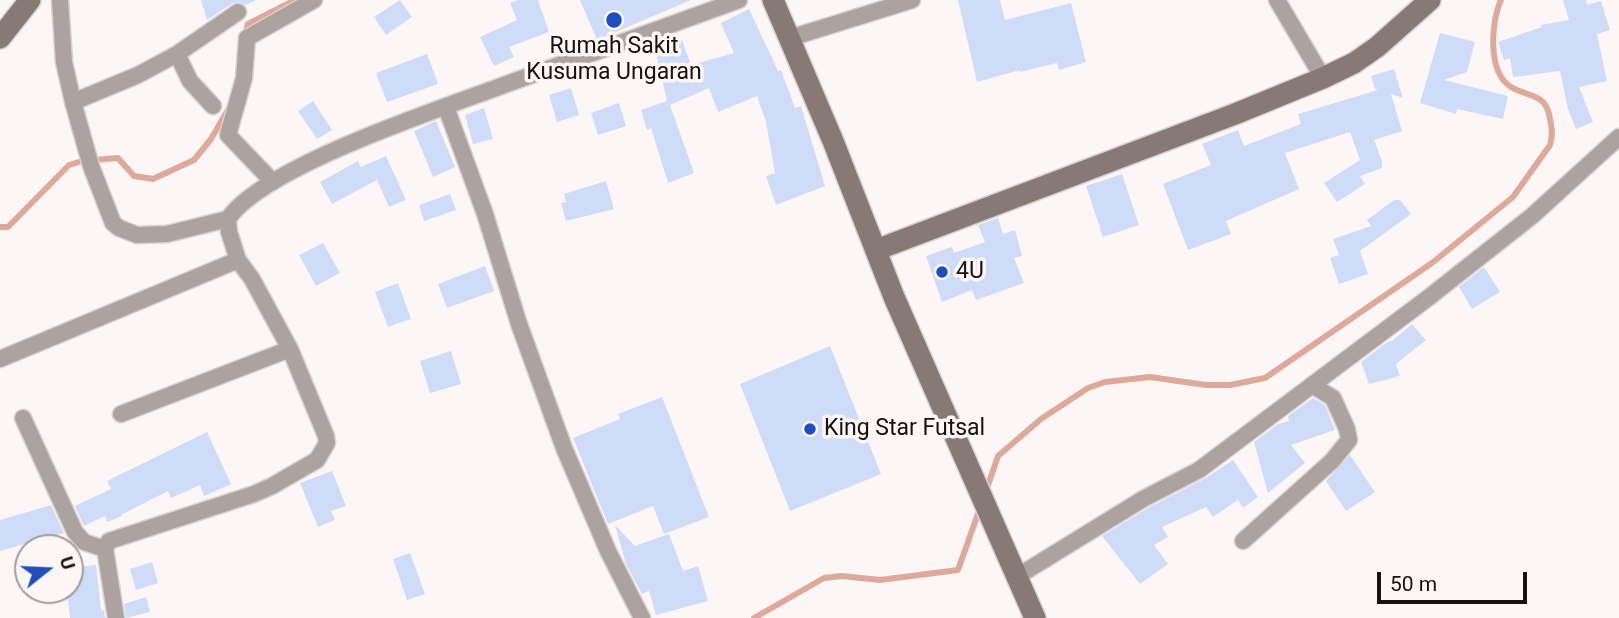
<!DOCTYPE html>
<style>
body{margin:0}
#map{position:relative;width:1619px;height:618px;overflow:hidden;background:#fcf7f6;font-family:Roboto,sans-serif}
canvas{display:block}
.north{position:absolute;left:14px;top:534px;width:70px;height:70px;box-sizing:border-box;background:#fcf7f6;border:2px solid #a19b99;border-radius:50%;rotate:72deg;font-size:19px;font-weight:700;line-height:28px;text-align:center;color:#18110e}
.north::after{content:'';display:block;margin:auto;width:24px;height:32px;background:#214ebb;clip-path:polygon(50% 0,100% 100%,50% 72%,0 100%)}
.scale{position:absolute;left:1377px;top:572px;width:150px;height:32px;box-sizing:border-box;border:4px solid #18110e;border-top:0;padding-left:9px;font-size:21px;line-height:24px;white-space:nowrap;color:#18110e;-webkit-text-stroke:5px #fcf7f6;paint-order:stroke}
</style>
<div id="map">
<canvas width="1619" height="618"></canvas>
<div class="north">U</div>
<div class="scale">50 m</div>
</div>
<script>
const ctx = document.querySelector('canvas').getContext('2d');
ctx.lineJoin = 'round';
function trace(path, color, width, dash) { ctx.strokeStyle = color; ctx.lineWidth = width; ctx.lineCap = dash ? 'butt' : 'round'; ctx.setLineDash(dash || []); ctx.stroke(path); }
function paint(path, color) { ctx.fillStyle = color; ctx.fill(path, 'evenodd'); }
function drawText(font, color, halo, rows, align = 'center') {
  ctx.font = font + ' Roboto,sans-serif'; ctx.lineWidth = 7; ctx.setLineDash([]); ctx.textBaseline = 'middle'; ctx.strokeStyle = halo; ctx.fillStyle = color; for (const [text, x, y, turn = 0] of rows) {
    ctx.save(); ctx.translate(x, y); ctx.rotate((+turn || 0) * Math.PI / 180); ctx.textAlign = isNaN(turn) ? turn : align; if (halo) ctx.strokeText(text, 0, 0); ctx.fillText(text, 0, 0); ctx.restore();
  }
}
const stream = new Path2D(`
 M244,37L248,24L295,0
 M0,227H8L69,165L82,161L118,158L134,176L153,179L194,160L211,139L229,108
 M986,491L998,456L1041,419L1088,388L1105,382L1150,377L1206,385H1230L1265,378L1432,263L1513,197L1550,145C1553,135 1552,129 1550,119C1546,92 1529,98 1511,87C1487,72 1491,22 1501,0
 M754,618L824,578L842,576L880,580L958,570L980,508`);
const building = new Path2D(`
 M201,0H255V1L245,5L238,2L233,3L207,20Z
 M400,0L412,17L386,35L374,17Z
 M519,0H538L549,32L509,47L514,57L494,66L480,37L517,20L510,3Z
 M580,0H691L597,40Z
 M958,0H1000L1005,20L1071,3L1086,62L1059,70L1057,63L1020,72V70L977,82Z
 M1563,0H1586L1587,5L1601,1L1610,30L1597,34L1607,81L1579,87L1593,122L1576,129L1568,109L1560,71L1513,77L1510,58L1504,60L1498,42L1542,27L1541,25L1569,20Z
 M749,9L778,71L781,70L795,108L801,106L825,186L776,205L766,176L775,173L766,122L757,96L718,112L709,88L670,105L694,173L668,183L651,128L647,130L641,110L667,101L655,49L682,40L691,65L734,53L721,23Z
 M1440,33L1475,42L1467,72L1444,80L1508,96L1503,119L1457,109L1456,114L1420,103Z
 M427,54L438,84L387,102L376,73Z
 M1394,69L1403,98L1391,94L1402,131L1374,140L1382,161V168L1360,176L1365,184L1337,202L1324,183L1360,160L1350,132L1285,153L1299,189L1226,221L1231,234L1188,250L1163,184L1211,165L1202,144L1238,130L1244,146L1301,124L1298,114L1378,90L1375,89L1371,76Z
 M571,88L579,115L557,122L549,95Z
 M313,101L332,130L317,139L298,111Z
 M619,103L626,126L598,135L591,113Z
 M484,108L493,139L473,144L465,115Z
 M436,121L455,167L433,177L414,131Z
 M386,156L406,200L389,207L377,180L332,204L320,182L358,161L361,167Z
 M1122,174L1139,225L1103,237L1086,186Z
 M606,181L614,209L566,221L561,203L566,202L564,194Z
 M450,194L456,210L424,221L419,205Z
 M1394,200H1400L1411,214L1360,251L1368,274L1339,284L1330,258L1339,255L1333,239L1371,226L1367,220Z
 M998,218L1003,234L1015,230L1022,256L1014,258L1024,283L976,300L972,290L942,302L926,256L952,247L954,253L985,242L978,225Z
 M323,243L340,273L316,286L299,255Z
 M485,266L494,291L447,308L438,284Z
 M1484,267L1500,292L1472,309L1459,287Z
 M398,283L411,319L388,327L375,292Z
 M1412,324L1426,340L1396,364L1400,376L1369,384L1361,362L1386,343L1393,340Z
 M830,346L881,474L790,511L740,384Z
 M451,351L461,384L430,393L420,361Z
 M662,397L709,517L664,534L653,506L608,524L573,438L620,419L618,414Z
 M1313,398L1325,405L1335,430L1291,445L1305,463L1268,493L1254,442L1278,424L1289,421L1288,416Z
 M207,432L231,484L204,496L200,485L171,498L168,491L121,515L122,516L107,522L105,516L84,526L75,506L111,489L107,481Z
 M1350,455L1375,492L1346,511L1326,481Z
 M1233,460L1258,497L1243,508L1238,500L1213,517L1206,507L1162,527L1168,537L1154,545L1168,564L1140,584L1102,536L1148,508L1204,479Z
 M332,471L346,506L331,511L335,520L318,527L300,483Z
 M51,505L64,533L0,551V520Z
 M615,525L635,546L669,534L683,571L698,566L708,601L656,615L649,591L642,594L626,564Z
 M410,553L425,594L407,600L393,559Z
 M152,562L158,583L136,590L130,569Z
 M96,565L101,611L104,610L105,618H70L67,590H70V568Z
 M146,597L150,612L126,618L124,604Z`);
const street = new Path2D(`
 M60,0L64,62L73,102L91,166L113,223L119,228L137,235L167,234L228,219C264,166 440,109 504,85C582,57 661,28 739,0
 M1277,0L1323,78
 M790,38L912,0
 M177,54L190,81L213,106
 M73,102L138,75L177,54L238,12
 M446,107L485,214L519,324L564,448L608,551L642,618
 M273,182L228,135L244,78L247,38L314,0
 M0,359L238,260
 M121,414L290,349
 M23,418L75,532L84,542L105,549
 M1243,541L1332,461L1349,440L1347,429L1333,398L1312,385
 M1018,576L1143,499L1199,470L1428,298L1532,216L1619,137
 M116,618L105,549L109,541L254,494L272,486L317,460L327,443L326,436L290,349L252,279L238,260L229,232L228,219`);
const secondary = new Path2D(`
 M773,0L833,141L894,297L1035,618
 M0,38L30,0
 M876,250L1235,114L1323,78L1354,63L1377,47L1430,0`);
const markers = [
 [614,20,9,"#214ebb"],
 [942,272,7,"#214ebb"],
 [810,429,7,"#214ebb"]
];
const poiNames = [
 ["Rumah Sakit",614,47,"center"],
 ["Kusuma Ungaran",614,73,"center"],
 ["4U",956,272],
 ["King Star Futsal",824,429]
];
trace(stream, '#dda99a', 6);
paint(building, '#cfdcf7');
trace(street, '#d8d2d1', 19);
trace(secondary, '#d8d2d1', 24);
trace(street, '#aca29f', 16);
trace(secondary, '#877975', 21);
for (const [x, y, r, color] of markers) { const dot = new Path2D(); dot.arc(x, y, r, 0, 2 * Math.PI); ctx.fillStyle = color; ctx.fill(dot); trace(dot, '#fcf7f6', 2.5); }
drawText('23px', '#18110e', '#fcf7f6', poiNames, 'left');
</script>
